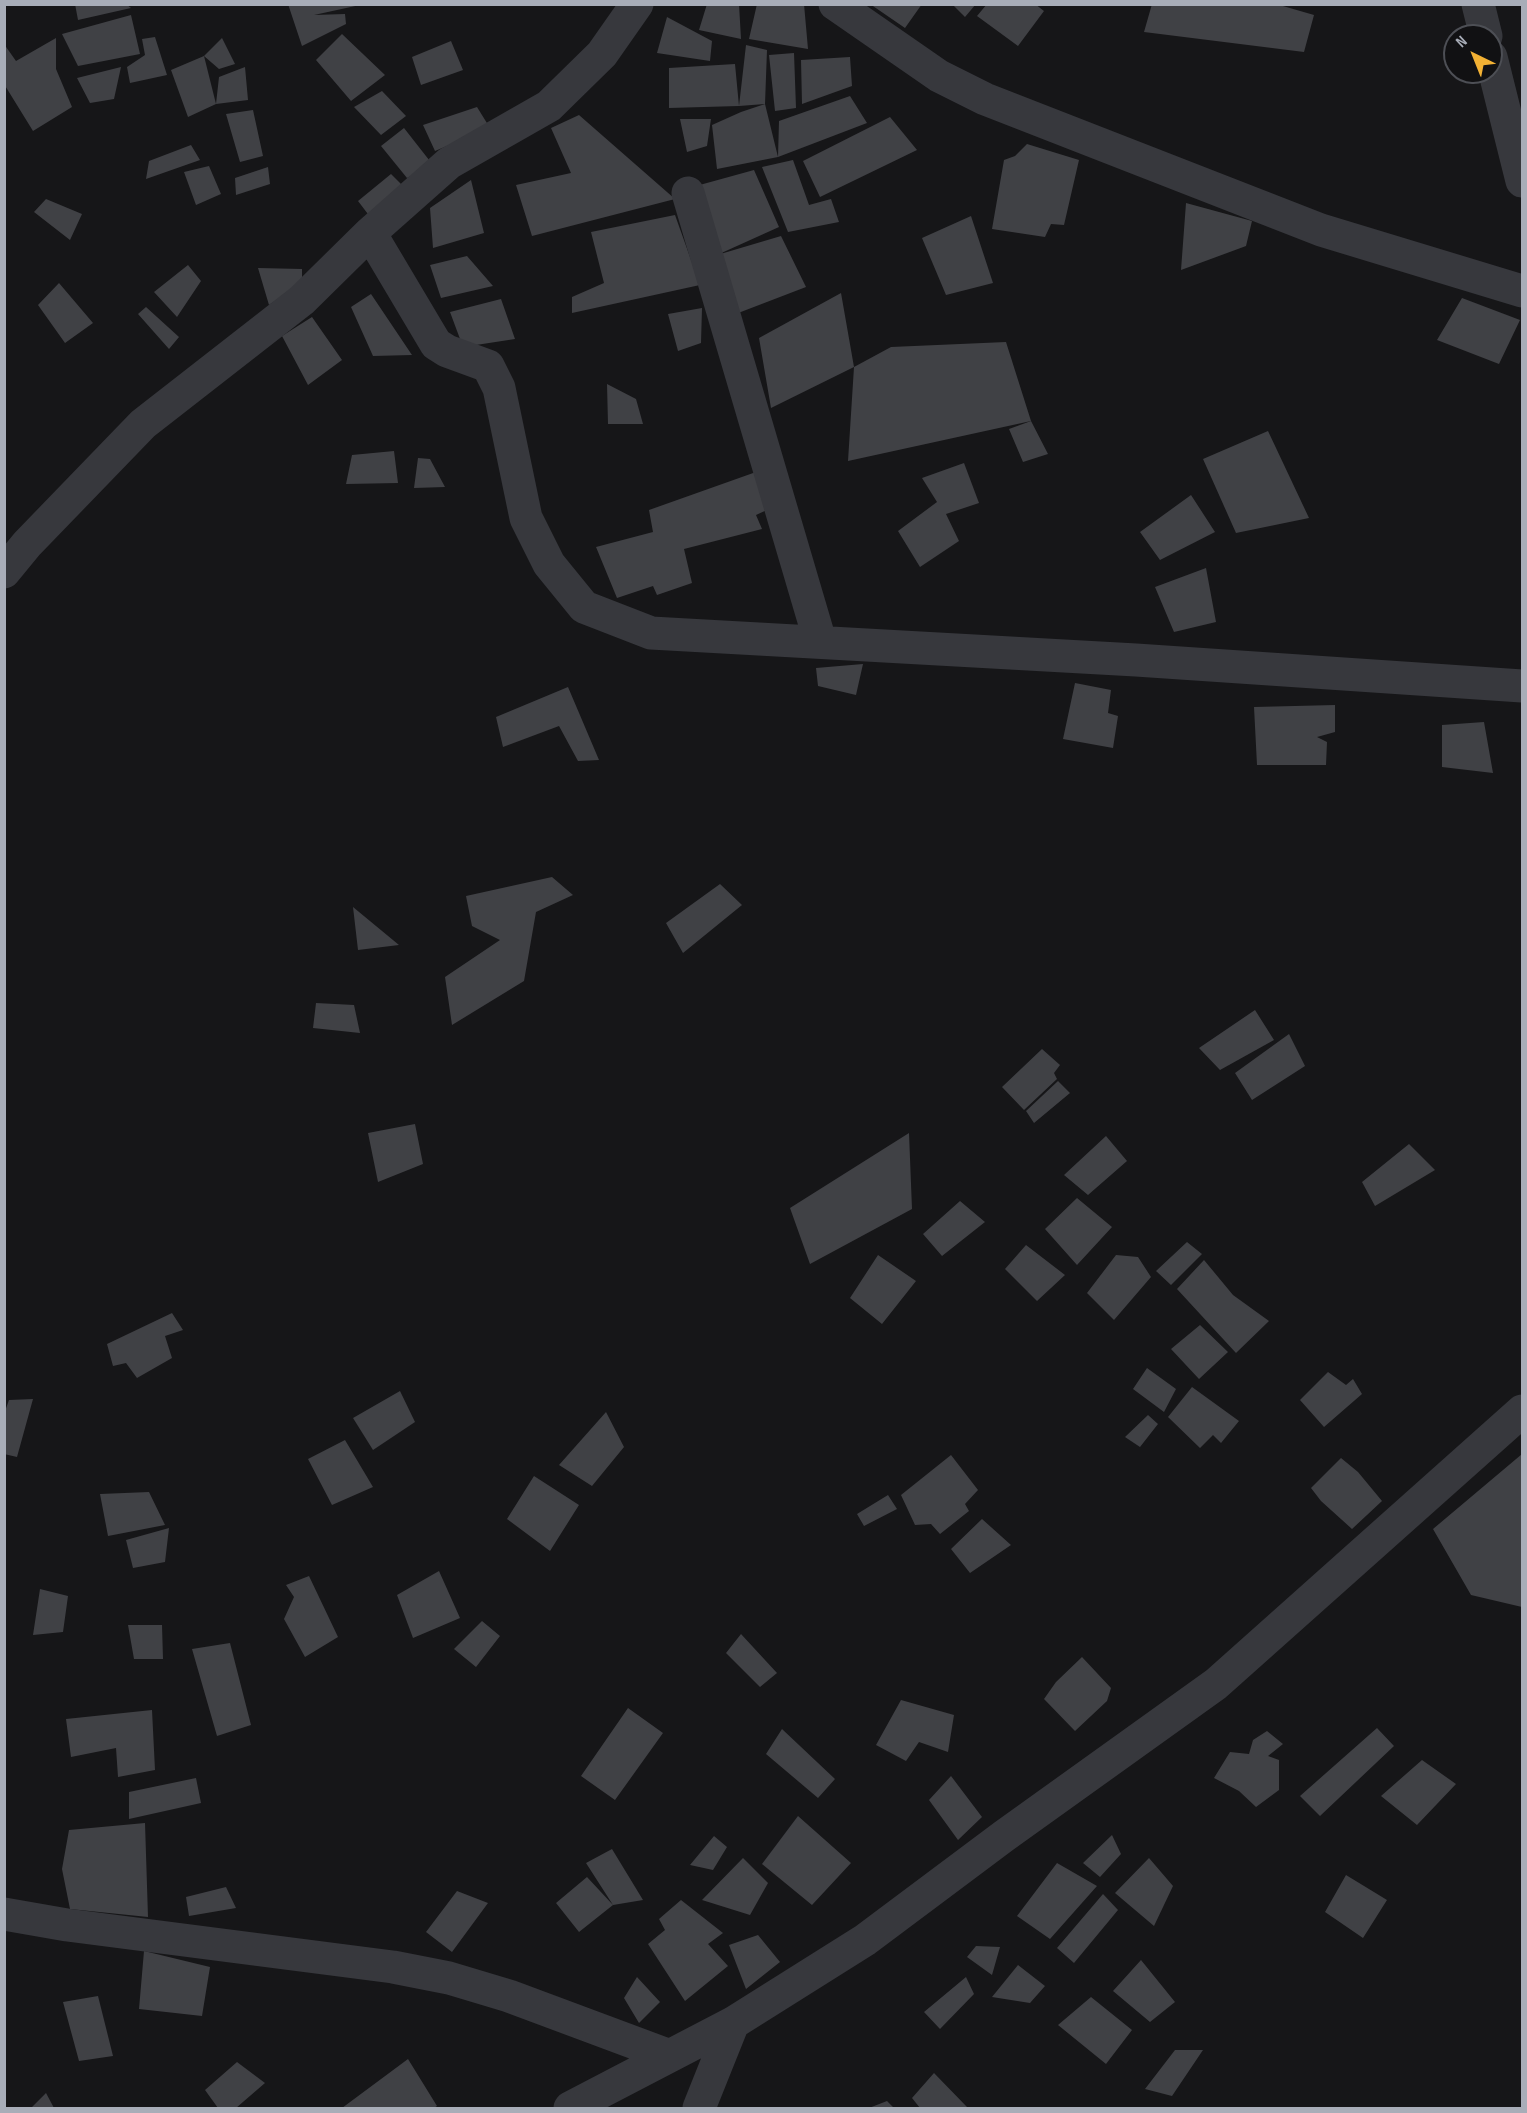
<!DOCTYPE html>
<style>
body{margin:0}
#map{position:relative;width:1527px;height:2113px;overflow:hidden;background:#161618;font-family:"Sofia Sans Condensed",sans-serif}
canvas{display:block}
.frame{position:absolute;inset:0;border:6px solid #a8adb8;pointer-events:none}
.north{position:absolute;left:1443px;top:24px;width:60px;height:60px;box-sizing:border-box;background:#111113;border:2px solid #4d4f55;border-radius:50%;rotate:317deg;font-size:16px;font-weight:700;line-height:24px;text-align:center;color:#a8adb8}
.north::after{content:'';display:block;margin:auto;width:21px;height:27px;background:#f2b134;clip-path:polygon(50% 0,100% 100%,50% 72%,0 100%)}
</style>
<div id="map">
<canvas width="1527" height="2113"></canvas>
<div class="frame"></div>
<div class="north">N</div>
</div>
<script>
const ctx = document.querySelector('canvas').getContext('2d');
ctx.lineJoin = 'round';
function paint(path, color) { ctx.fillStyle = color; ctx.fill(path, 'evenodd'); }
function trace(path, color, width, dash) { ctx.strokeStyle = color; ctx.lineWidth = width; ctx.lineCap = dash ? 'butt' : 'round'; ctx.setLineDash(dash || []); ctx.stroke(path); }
const building = new Path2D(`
 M75,4H126L131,8L78,20Z
 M288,4H360V5L314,15L345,14L346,24L302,46Z
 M707,4H739L741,39L699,30Z
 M757,4H804L808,49L749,39Z
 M870,4H922L905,28Z
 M952,4H976L965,17Z
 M987,4H1035L1044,11L1018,46L977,16Z
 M1152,4H1276L1314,15L1304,52L1144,32Z
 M131,15L140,54L78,66L62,34Z
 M667,17L712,41L710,61L657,53Z
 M342,34L385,75L351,101L316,60Z
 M155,37L167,75L130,83L127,67L145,55L142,39Z
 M56,38V69L72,107L33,131L4,84V44L16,61Z
 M222,38L235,64L219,69L204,56Z
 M451,41L463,70L421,85L412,57Z
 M746,45L767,50L765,104L778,157L717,169L712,125L741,112L765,104L739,106Z
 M794,53L796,108L775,111L769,55Z
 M204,56L216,104L219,77L245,67L248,100L216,104L188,117L171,70Z
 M850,57L852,86L802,104L801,60Z
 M735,64L739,106L669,108V68Z
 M121,67L114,99L90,103L77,78Z
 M382,91L406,116L381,135L354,107Z
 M850,96L867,123L778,157L779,121Z
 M477,107L490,128L435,151L423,125Z
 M253,110L263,156L240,162L226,114Z
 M579,115L675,199L532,236L516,185L571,173L551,128Z
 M890,117L917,150L820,197L803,161Z
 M680,119H711L707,146L687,152Z
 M404,128L433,165L407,178L381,146Z
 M1027,144L1079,160L1064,225L1051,224L1045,237L992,229L1004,160L1015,156Z
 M191,145L200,160L146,179L149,161Z
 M793,160L809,205L831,199L839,222L788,232L762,167Z
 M209,166L221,194L196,205L184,172Z
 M268,167L270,184L236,195L235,178Z
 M754,170L779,227L717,255L696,186Z
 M391,174L409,192L374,222L358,201Z
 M471,180L484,233L433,248L430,208Z
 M46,199L82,214L70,240L34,212Z
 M1186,203L1252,221L1246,246L1181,270Z
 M675,215L700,285L572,313V297L604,283L591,232Z
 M971,216L993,283L946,295L922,238Z
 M781,236L806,287L733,315L717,255Z
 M467,256L493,286L441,298L430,265Z
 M188,265L201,281L177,317L154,292Z
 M258,268L302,269V283L269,305Z
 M59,283L93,323L65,343L38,305Z
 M841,293L854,367L891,347L1006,342L1031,421L848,461L854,367L771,408L759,338Z
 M371,294L412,355L373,356L351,307Z
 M1462,298L1520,320L1499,364L1437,340Z
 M501,299L515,339L463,347L450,312Z
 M146,307L179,337L169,349L138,314Z
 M702,308L701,343L678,351L668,314Z
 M312,317L342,360L308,385L282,336Z
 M607,384L636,399L643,424H608Z
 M1031,421L1048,454L1023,462L1009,429Z
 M1268,431L1309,518L1236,533L1203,459Z
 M394,451L398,483L346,484L352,455Z
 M418,458L430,459L445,487L414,488Z
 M964,463L979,503L946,514L959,541L920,567L898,531L937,502L922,478Z
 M756,472L769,509L756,515L762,529L684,549L692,583L657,595L653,586L617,598L596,547L653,532L649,510Z
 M1191,495L1215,532L1160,560L1140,532Z
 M1206,568L1216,622L1174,632L1155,587Z
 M863,664L856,695L818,686L816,668Z
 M1075,683L1111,690L1108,713L1118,716L1113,748L1063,739Z
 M568,687L599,760L578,761L559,726L503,747L496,717Z
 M1335,705V732L1317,737L1327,742L1326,765H1257L1254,707Z
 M1484,722L1493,773L1442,767V725Z
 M552,877L573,895L536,912L524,981L452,1025L445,977L500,940L472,926L466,896Z
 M720,884L742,905L683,953L666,923Z
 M353,907L399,945L358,950Z
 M316,1003L354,1005L360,1033L313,1028Z
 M1255,1010L1274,1040L1220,1070L1199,1048Z
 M1289,1034L1305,1066L1252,1100L1235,1073Z
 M1042,1049L1060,1065L1054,1073L1057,1079L1024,1110L1002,1087Z
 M1058,1081L1070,1093L1034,1123L1026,1111Z
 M415,1124L423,1164L378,1182L368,1133Z
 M909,1133L912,1209L810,1264L790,1208Z
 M1106,1136L1127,1161L1088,1195L1064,1175Z
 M1409,1144L1435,1170L1375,1206L1362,1182Z
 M1077,1198L1112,1227L1077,1265L1045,1229Z
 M960,1201L985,1222L942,1256L923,1234Z
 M1187,1242L1202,1254L1171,1285L1156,1271Z
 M1026,1245L1065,1275L1037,1301L1005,1269Z
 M878,1255L916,1281L882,1324L850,1298Z
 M1116,1255L1138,1257L1151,1277L1114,1320L1087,1293Z
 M1204,1260L1233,1295L1269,1321L1236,1353L1177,1289Z
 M172,1313L183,1330L165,1336L172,1358L137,1378L126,1363L113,1366L107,1344Z
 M1200,1325L1228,1352L1199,1379L1171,1349Z
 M1147,1368L1176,1389L1164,1412L1133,1389Z
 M1328,1372L1346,1385L1353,1379L1362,1394L1324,1427L1300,1400Z
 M1192,1387L1239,1421L1221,1443L1213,1435L1200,1448L1168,1417Z
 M400,1391L415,1422L373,1450L353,1418Z
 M33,1399L17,1457L4,1454V1414L9,1400Z
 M606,1412L624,1447L592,1486L559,1465Z
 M1148,1415L1158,1424L1140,1447L1125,1437Z
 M345,1440L373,1487L332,1505L308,1459Z
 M1522,1454V1607L1471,1595L1433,1529Z
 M951,1455L978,1490L965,1504L969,1511L940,1534L931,1524L915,1525L901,1495Z
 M1341,1458L1358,1472L1382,1501L1352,1529L1321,1501L1311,1488Z
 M534,1476L579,1505L550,1551L507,1519Z
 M149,1492L165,1525L108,1536L100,1494Z
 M888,1495L897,1509L864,1526L857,1514Z
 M982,1519L1011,1545L970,1573L951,1549Z
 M169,1528L165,1562L133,1568L126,1540Z
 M439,1571L460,1618L413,1638L397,1595Z
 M309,1576L338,1637L305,1657L284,1619L294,1597L286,1585Z
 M40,1589L68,1596L63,1632L33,1635Z
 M482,1621L500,1636L476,1667L454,1649Z
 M128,1625H162L163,1659H134Z
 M741,1634L777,1673L760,1687L726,1653Z
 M230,1643L251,1725L217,1736L192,1649Z
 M1082,1657L1111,1688L1107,1701L1075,1731L1044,1699L1056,1682Z
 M901,1700L954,1715L948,1752L919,1742L906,1761L876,1745Z
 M628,1708L663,1733L615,1800L581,1776Z
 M152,1710L155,1770L118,1777L116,1748L71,1757L66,1719Z
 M1377,1728L1394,1746L1320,1816L1300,1796Z
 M782,1729L835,1779L818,1798L766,1754Z
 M1267,1731L1283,1744L1268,1756L1279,1760V1790L1256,1807L1239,1791L1214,1778L1230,1752L1249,1754L1253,1740Z
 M1422,1760L1456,1784L1417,1825L1381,1796Z
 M951,1776L982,1817L958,1840L929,1800Z
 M196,1778L201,1803L129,1819V1792Z
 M798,1816L851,1863L812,1905L762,1864Z
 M145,1823L148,1917L70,1909L62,1869L69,1830Z
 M1112,1835L1121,1854L1100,1877L1083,1863Z
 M714,1836L727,1847L713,1870L690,1865Z
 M612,1849L643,1900L613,1905L586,1863Z
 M743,1858L768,1883L750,1915L702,1900Z
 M1149,1858L1173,1886L1154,1926L1115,1893Z
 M1057,1863L1097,1886L1050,1939L1017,1916Z
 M1346,1875L1387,1900L1363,1938L1325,1912Z
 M587,1877L613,1905L579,1932L556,1903Z
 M226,1887L236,1908L189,1916L186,1897Z
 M457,1891L488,1903L452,1952L426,1932Z
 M1103,1894L1118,1910L1074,1963L1057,1948Z
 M681,1900L723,1933L708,1944L728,1966L685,2001L648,1944L665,1930L659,1919Z
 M758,1935L780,1962L746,1989L729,1945Z
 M976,1946L1000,1947L992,1975L967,1957Z
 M144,1951L210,1967L202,2016L139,2009Z
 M1141,1960L1175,2002L1150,2022L1113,1991Z
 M1018,1965L1045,1986L1030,2003L992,1997Z
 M637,1977L660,2002L639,2023L624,1998Z
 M966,1977L974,1994L940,2029L924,2012Z
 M98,1996L113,2056L79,2061L63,2002Z
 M1091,1997L1132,2030L1106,2064L1058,2025Z
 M1175,2050H1203L1172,2096L1145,2089Z
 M408,2059L437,2106L434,2108H342Z
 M237,2062L265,2083L236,2108H218L205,2090Z
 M934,2073L967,2107L965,2108H920L912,2098Z
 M46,2093L54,2108H31Z
 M887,2101L894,2108H869Z`);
const minor = new Path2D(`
 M835,4L939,76L985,99L1321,230L1522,291
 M1478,4L1486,36
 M1491,57L1522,181
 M688,193L820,641
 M370,233L436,344L447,351L488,366L499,388L526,518L549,564L584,607L651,633L1136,660L1522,686
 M4,572L27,544L143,424L302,300L370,233L449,163L549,106L602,54L637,4
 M4,1914L67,1925L393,1967L449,1978L509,1996L670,2056
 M570,2108L733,2023L865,1940L1004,1836L1216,1684L1522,1411
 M699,2108L733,2023`);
paint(building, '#404145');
trace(minor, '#37383d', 33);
</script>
